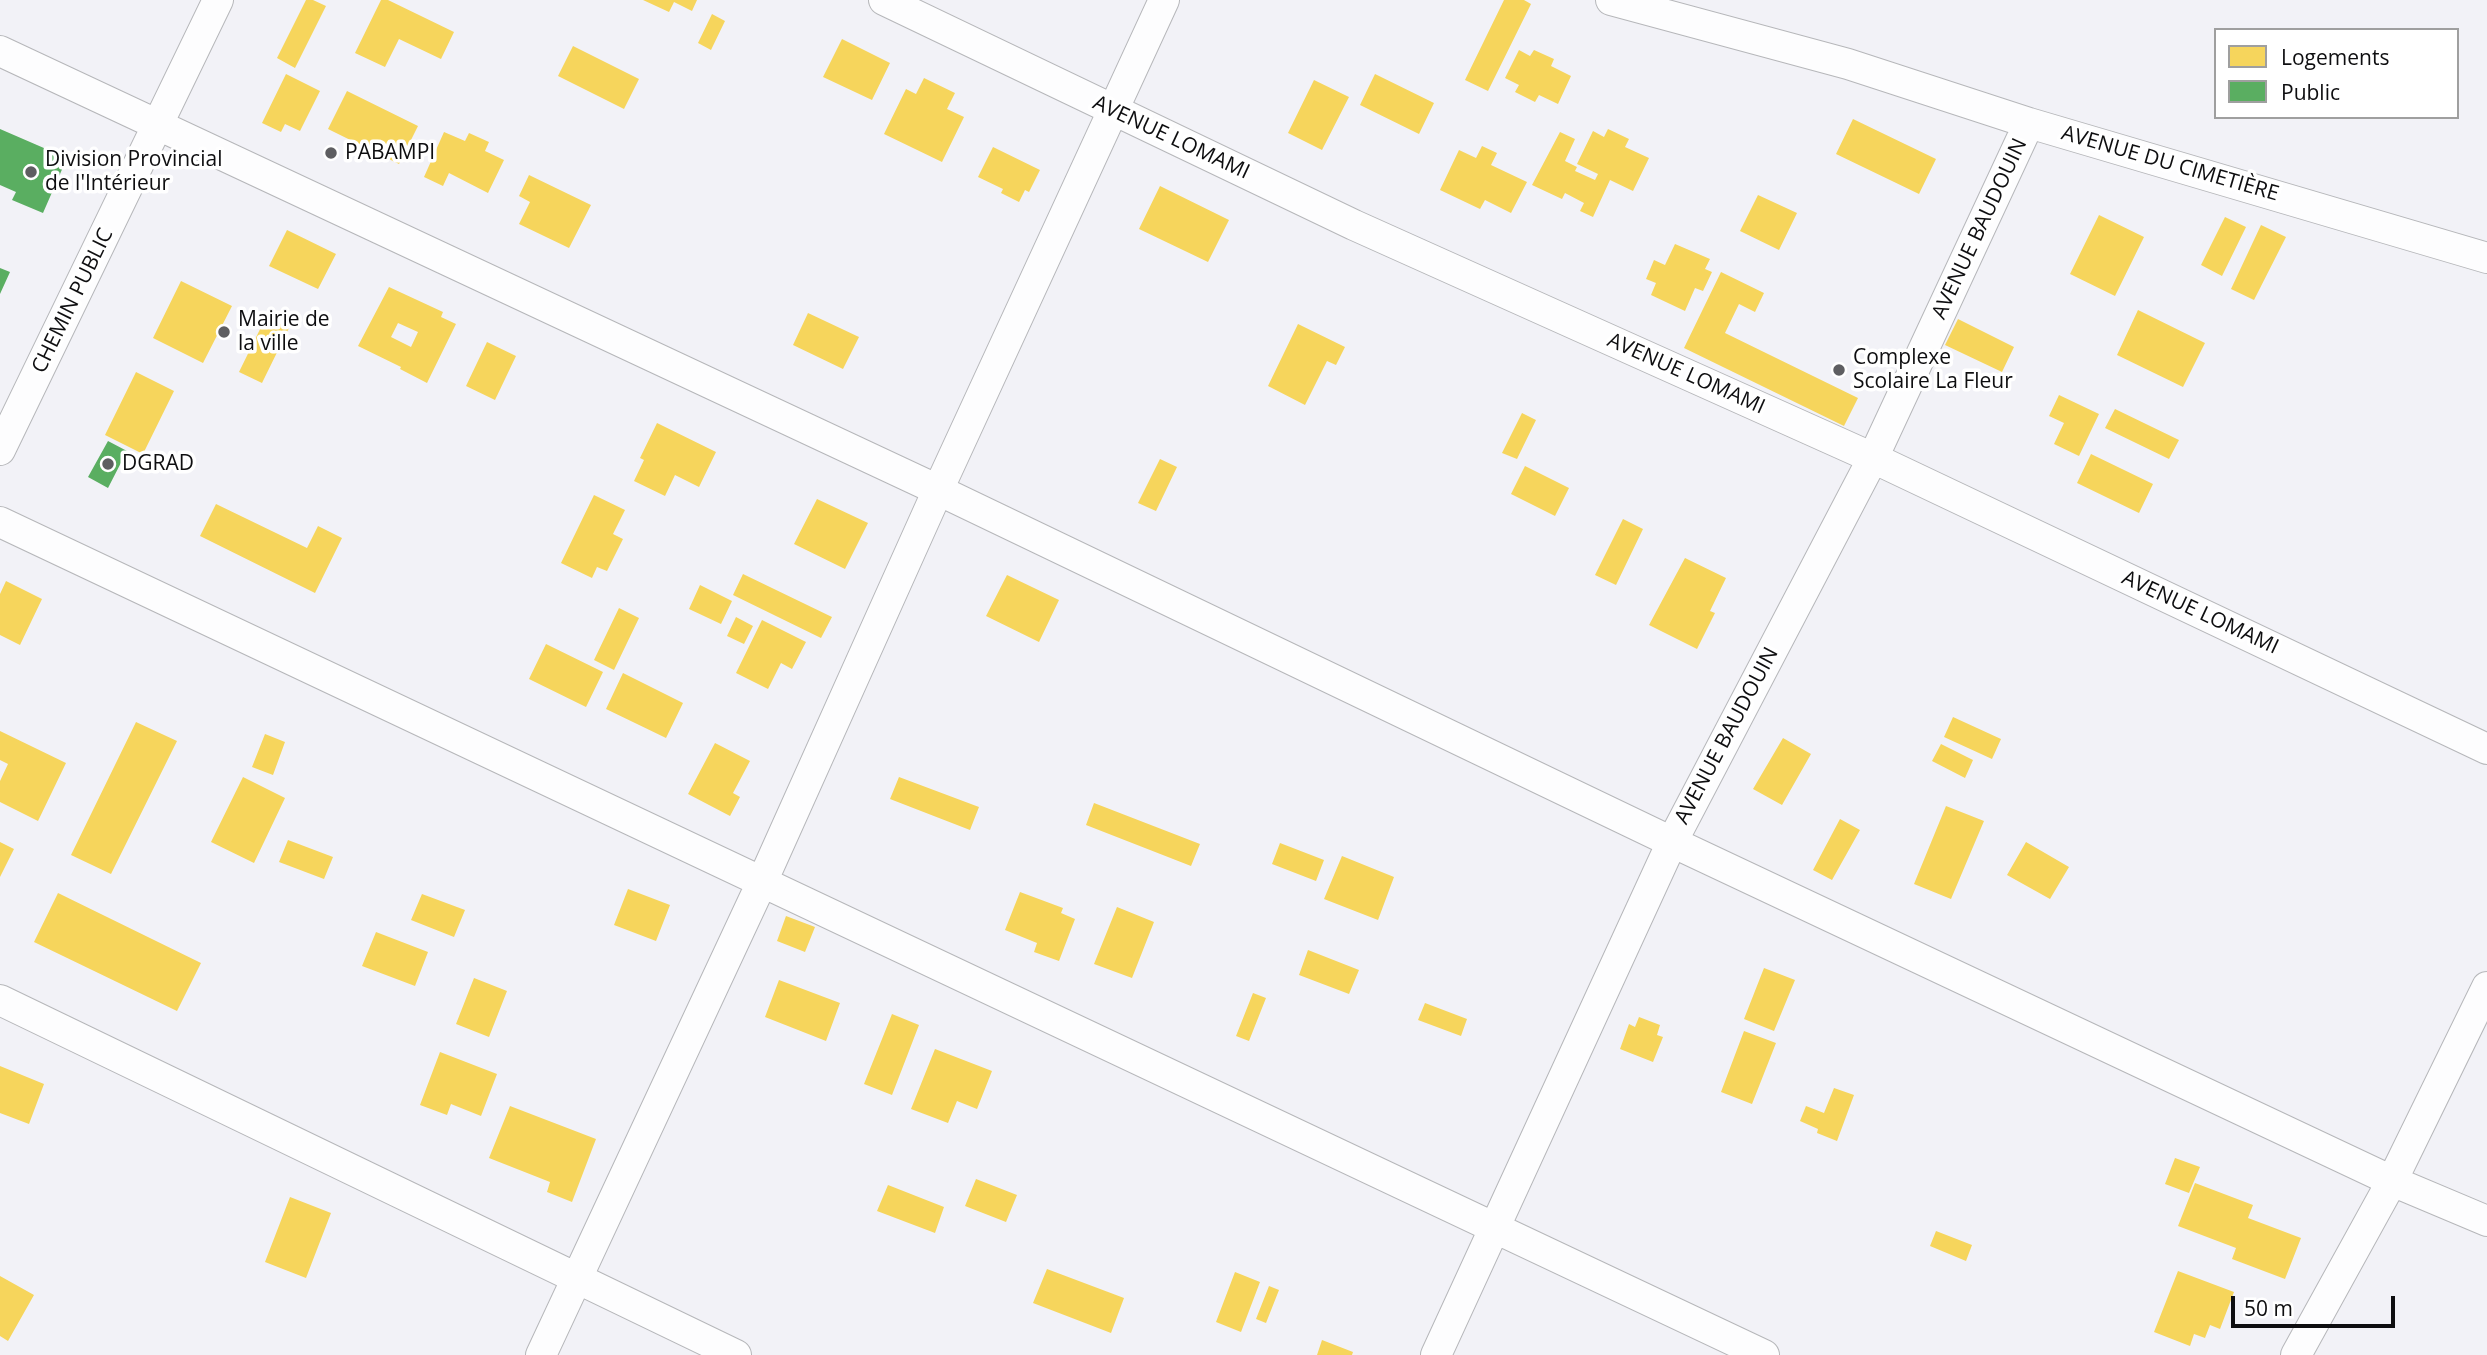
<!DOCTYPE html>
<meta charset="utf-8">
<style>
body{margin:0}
#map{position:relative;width:2487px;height:1355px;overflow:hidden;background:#f2f2f7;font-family:"Open Sans",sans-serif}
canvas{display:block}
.legend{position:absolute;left:2214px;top:28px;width:245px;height:91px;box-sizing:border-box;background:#fff;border:2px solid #9f9f9f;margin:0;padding:9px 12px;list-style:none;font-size:21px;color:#0e0e10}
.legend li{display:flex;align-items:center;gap:14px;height:35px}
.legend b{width:35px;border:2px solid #9f9f9f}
.scale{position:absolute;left:2231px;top:1296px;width:164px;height:32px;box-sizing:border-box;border:4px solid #0e0e10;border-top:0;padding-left:9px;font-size:21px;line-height:24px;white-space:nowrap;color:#0e0e10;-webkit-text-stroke:5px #fff;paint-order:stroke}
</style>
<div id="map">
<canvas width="2487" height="1355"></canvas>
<ul class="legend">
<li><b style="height:19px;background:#f6d55c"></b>Logements</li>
<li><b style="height:19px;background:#5aae61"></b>Public</li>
</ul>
<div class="scale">50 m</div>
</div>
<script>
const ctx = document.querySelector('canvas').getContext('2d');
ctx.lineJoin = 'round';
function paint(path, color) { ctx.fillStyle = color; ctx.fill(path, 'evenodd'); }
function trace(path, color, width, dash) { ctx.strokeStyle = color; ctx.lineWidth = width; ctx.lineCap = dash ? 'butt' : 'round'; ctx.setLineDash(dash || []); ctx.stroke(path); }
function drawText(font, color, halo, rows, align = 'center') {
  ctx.font = font + ' "Open Sans",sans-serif'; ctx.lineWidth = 7; ctx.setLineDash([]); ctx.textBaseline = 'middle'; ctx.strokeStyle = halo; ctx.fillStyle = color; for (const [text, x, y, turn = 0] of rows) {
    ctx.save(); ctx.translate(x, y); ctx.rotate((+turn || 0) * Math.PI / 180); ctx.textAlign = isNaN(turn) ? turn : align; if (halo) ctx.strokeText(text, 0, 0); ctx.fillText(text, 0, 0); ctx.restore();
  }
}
const homes = new Path2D(`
 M306,0H313L326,6L295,68L277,58Z
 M381,0H388L454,32L441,59L399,39L385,67L355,53Z
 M643,0H697L692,11L674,2L669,12Z
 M1504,0H1524L1531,4L1488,91L1465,80Z
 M712,14L725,21L711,50L698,43Z
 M842,39L890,63L872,100L823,77Z
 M573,46L639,79L624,109L558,76Z
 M1519,50L1530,56L1534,50L1554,59L1551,66L1571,76L1558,104L1539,95L1535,102L1515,92L1519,85L1505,78Z
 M286,74L320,91L300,131L285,124L281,132L262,123Z
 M1375,74L1434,103L1419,134L1360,105Z
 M924,78L955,93L947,109L964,117L942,162L884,134L906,89L916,94Z
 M1314,80L1349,97L1322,150L1288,133Z
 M347,91L418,126L399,164L328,129Z
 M1853,119L1936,159L1919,194L1836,154Z
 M1608,129L1629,139L1625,147L1649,158L1633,191L1610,180L1593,217L1580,211L1584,203L1565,193L1562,199L1532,185L1560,132L1575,139L1565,161L1577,167L1575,171L1595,180L1598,174L1577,164L1593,131L1604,137Z
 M444,132L465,141L469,133L489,142L485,151L504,160L488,193L449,173L443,186L424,177Z
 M1482,146L1497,153L1491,165L1527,182L1511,213L1485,200L1480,209L1440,190L1459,150L1476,158Z
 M993,147L1040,170L1029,192L1025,190L1019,202L1001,193L1003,189L978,177Z
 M529,175L591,205L569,248L519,224L530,202L519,196Z
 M1160,186L1229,220L1208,262L1139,229Z
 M1758,195L1797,213L1779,250L1740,231Z
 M2099,215L2144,237L2115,296L2070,274Z
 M2225,217L2246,227L2222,276L2201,265Z
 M2261,225L2286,237L2254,300L2231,289Z
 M287,230L336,254L318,289L269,266Z
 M1675,244L1710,259L1705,269L1712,272L1703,291L1695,288L1685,311L1651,295L1656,283L1646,279L1654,260L1665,265Z
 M1721,272L1764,293L1755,312L1739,304L1725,333L1858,398L1844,426L1684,348Z
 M181,281L232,306L203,363L153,338Z
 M389,287L443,312L441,317L456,324L427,383L400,369L401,367L358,346ZM398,323L418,332L411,347L391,337Z
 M2138,310L2205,343L2183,387L2117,355Z
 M808,313L859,337L843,369L793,345Z
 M266,317L289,328L262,383L239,372Z
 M1958,319L2014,347L2002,372L1945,345Z
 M1298,324L1345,347L1336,365L1327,361L1305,405L1268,386Z
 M487,342L516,356L495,400L466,386Z
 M136,372L174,391L143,454L105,435Z
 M2059,395L2099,414L2079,456L2054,444L2064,423L2049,416Z
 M2115,409L2179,440L2169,459L2105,428Z
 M1522,413L1536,420L1517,459L1502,453Z
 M657,423L716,452L699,487L675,475L665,496L634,481L644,460L640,458Z
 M2091,454L2153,484L2139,513L2077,483Z
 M1160,459L1177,467L1156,511L1138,503Z
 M1525,466L1569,488L1555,516L1511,494Z
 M594,495L625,510L613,534L623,539L607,571L597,567L592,578L561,563Z
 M817,499L868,523L845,569L794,544Z
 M216,504L307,548L318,526L342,538L315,593L200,536Z
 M1623,519L1643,529L1616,585L1595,575Z
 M1685,558L1726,578L1710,611L1715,613L1697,649L1649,625Z
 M743,574L832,617L821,638L733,595Z
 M1007,575L1059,600L1039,642L986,616Z
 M6,581L42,599L20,645L0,635V594Z
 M700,585L732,601L721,624L689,609Z
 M619,608L639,618L614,670L594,660Z
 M736,617L753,626L744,644L727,636Z
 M762,620L806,642L792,669L781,663L768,689L736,673Z
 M546,644L603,672L586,707L529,679Z
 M623,673L683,703L666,738L606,709Z
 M1953,717L2001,739L1992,759L1944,737Z
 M136,722L177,741L111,874L71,855Z
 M0,731L66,763L38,821L0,802V781L8,764L0,760Z
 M265,734L285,742L273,775L252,767Z
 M1783,738L1811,754L1782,805L1753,789Z
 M715,743L750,761L733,793L740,797L730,816L688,794Z
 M1941,744L1973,760L1965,778L1932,761Z
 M243,777L285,798L254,863L211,842Z
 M899,777L979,807L970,830L890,799Z
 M1094,803L1200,844L1191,866L1086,825Z
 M1946,806L1984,821L1951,899L1914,884Z
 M1840,819L1860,830L1832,880L1813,870Z
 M288,840L333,857L324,879L279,862Z
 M0,842L14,849L0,877Z
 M2026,842L2069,867L2050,899L2007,875Z
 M1280,843L1324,860L1316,881L1272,864Z
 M1342,856L1394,877L1378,920L1324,899Z
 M628,889L670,905L656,941L614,925Z
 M1020,892L1063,908L1061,913L1075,919L1059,961L1034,952L1037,943L1005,930Z
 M58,893L201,963L177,1011L34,942Z
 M422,894L465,910L454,937L411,920Z
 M1117,907L1154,922L1132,978L1094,964Z
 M786,916L815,927L805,952L777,941Z
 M376,932L428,952L415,986L362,966Z
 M1308,950L1359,970L1349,994L1299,975Z
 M1764,968L1795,980L1774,1031L1744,1019Z
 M474,978L507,991L489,1037L456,1024Z
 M779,980L840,1003L826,1041L765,1017Z
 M1253,993L1266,998L1249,1041L1236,1036Z
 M1425,1003L1467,1019L1461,1036L1418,1020Z
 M892,1014L919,1025L892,1095L864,1084Z
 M1639,1017L1660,1025L1657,1035L1663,1037L1653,1062L1620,1049L1629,1024L1635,1027Z
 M1744,1031L1776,1043L1752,1104L1721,1092Z
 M935,1049L992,1071L977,1109L957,1101L948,1123L911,1109Z
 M440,1052L497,1074L481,1116L451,1104L447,1115L420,1105Z
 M0,1066L44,1084L29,1124L0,1113Z
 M1834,1088L1854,1095L1837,1141L1817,1133L1818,1129L1800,1121L1806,1106L1824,1113Z
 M510,1106L596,1139L572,1202L547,1192L550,1182L489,1158Z
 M2175,1158L2200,1167L2189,1193L2165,1184Z
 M976,1179L1017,1195L1006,1222L965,1206Z
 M2195,1183L2253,1205L2248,1218L2301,1238L2285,1279L2232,1259L2236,1248L2178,1226Z
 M888,1185L944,1207L935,1233L877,1211Z
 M290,1197L331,1213L306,1278L265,1262Z
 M1936,1231L1972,1245L1966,1261L1930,1246Z
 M1047,1269L1124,1298L1111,1333L1033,1303Z
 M2178,1271L2234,1292L2220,1329L2210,1325L2205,1338L2194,1334L2190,1346L2154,1332Z
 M1235,1272L1260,1282L1241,1332L1216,1322Z
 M0,1276L34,1295L8,1341L0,1336Z
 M1269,1286L1279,1290L1266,1323L1256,1319Z
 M1322,1340L1353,1352L1352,1355H1317Z`);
const public = new Path2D(`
 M0,129L67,158L43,213L12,200L16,192L0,185Z
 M0,268L10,272L0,294Z
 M108,441L127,451L108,488L88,477Z`);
const minor = new Path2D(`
 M884,0L1354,225L1873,458L2487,749
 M1611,0L1848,64L2029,123L2487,258
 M0,51L938,490L1672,842L2392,1181L2487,1221
 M0,450L218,0
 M0,522L1764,1355
 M0,1000L736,1355
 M541,1355L762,882L938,490L1164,0
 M1436,1355L1672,842L1873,458L2029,123
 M2296,1355L2392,1181L2487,987`);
const markers = [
 [331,153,7,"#5e5e61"],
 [31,172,7,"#5e5e61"],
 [224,332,7,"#5e5e61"],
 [1839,370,7,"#5e5e61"],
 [108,464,7,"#5e5e61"]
];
const streetNames = [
 ["AVENUE LOMAMI",1171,138,25],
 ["AVENUE DU CIMETIÈRE",2170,164,16],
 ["AVENUE BAUDOUIN",1980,229,-65],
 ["CHEMIN PUBLIC",73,301,-64],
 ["AVENUE LOMAMI",1686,374,24],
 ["AVENUE LOMAMI",2200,613,25],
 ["AVENUE BAUDOUIN",1727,736,-62]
];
const poiNames = [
 ["PABAMPI",345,153],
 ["Division Provincial",45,160],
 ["de l'Intérieur",45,184],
 ["Mairie de",238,320],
 ["la ville",238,344],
 ["Complexe",1853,358],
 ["Scolaire La Fleur",1853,382],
 ["DGRAD",122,464]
];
paint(homes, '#f6d55c');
paint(public, '#5aae61');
trace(minor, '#b6b7ba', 32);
trace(minor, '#fdfdfe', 30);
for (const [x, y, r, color] of markers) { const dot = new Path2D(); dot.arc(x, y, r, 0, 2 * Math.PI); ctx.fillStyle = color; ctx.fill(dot); trace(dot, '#fff', 2.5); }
drawText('21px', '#0e0e10', '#fff', streetNames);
drawText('21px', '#0e0e10', '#fff', poiNames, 'left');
</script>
